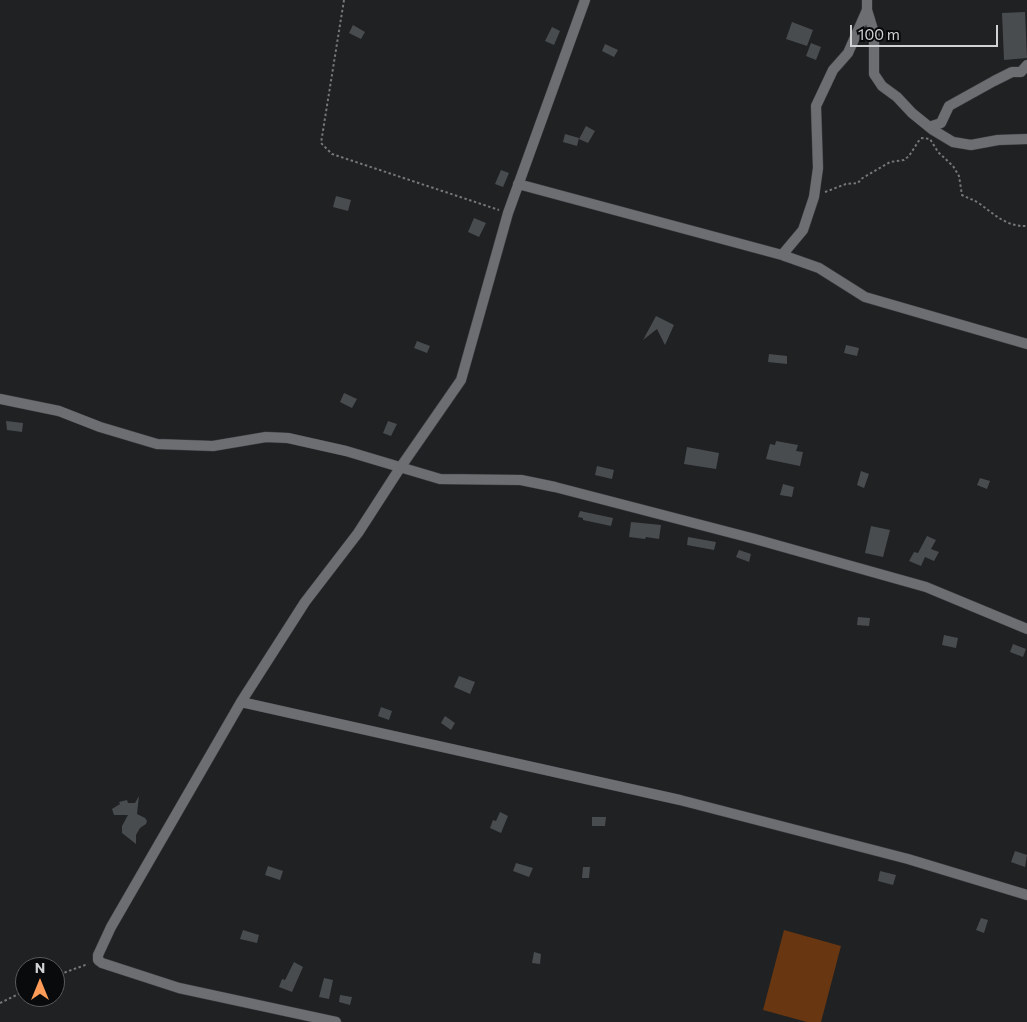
<!DOCTYPE html>
<style>
body{margin:0}
#map{position:relative;width:1027px;height:1022px;overflow:hidden;background:#1f2123;font-family:Commissioner,sans-serif}
canvas{display:block}
.north{position:absolute;left:15px;top:957px;width:50px;height:50px;box-sizing:border-box;background:#090a0b;border:1px solid #595a5b;border-radius:50%;rotate:0deg;font-size:14px;font-weight:700;line-height:20px;text-align:center;color:#d1d2d4}
.north::after{content:'';display:block;margin:auto;width:18px;height:22px;background:#fe9c58;clip-path:polygon(50% 0,100% 100%,50% 72%,0 100%)}
.scale{position:absolute;left:850px;top:25px;width:148px;height:22px;box-sizing:border-box;border:2px solid #d1d2d4;border-top:0;padding-left:6px;font-size:15px;line-height:18px;white-space:nowrap;color:#d1d2d4;-webkit-text-stroke:4px #090a0b;paint-order:stroke}
</style>
<div id="map">
<canvas width="1027" height="1022"></canvas>
<div class="north">N</div>
<div class="scale">100 m</div>
</div>
<script>
const ctx = document.querySelector('canvas').getContext('2d');
ctx.lineJoin = 'round';
function paint(path, color) { ctx.fillStyle = color; ctx.fill(path, 'evenodd'); }
function trace(path, color, width, dash) { ctx.strokeStyle = color; ctx.lineWidth = width; ctx.lineCap = dash ? 'butt' : 'round'; ctx.setLineDash(dash || []); ctx.stroke(path); }
const green = new Path2D(`
 M784,930L841,946L821,1022H807L763,1010Z`);
const building = new Path2D(`
 M1025,12L1027,58L1004,60L1002,13Z
 M792,22L813,30L807,46L786,39Z
 M353,25L365,32L361,39L349,33Z
 M552,27L560,31L554,45L545,41Z
 M811,43L821,47L816,60L806,56Z
 M605,44L618,50L614,57L602,51Z
 M586,126L595,131L588,143L579,139Z
 M565,134L579,138L577,146L563,142Z
 M501,170L509,173L503,187L495,184Z
 M336,196L351,200L348,211L333,207Z
 M474,218L486,223L479,237L468,232Z
 M656,316L674,325L665,345L657,329L643,340Z
 M417,341L430,346L427,353L414,348Z
 M846,345L859,348L857,356L844,353Z
 M769,354L787,356V364L768,362Z
 M344,393L357,399L352,408L340,402Z
 M6,421L23,423L22,432L7,430Z
 M388,421L397,424L391,436L383,433Z
 M776,441L798,445L796,451L803,452L800,466L766,459L770,444L775,445Z
 M687,447L719,453L716,469L684,464Z
 M597,466L614,470L612,479L595,475Z
 M861,471L869,474L864,488L857,485Z
 M980,478L990,481L987,489L977,485Z
 M783,484L794,487L792,497L780,495Z
 M580,511L613,518L611,526L583,520V518L578,517Z
 M631,522L661,525L659,539L646,537L645,539L629,537Z
 M871,526L890,530L883,557L865,553Z
 M927,536L936,540L931,549L939,552L934,561L925,557L921,566L909,561L914,552L918,553Z
 M688,537L716,542L714,550L687,545Z
 M739,550L751,554L749,562L736,557Z
 M858,617L870,618L869,626L857,625Z
 M944,635L958,638L956,648L942,645Z
 M1013,644L1026,649L1023,657L1010,652Z
 M459,676L475,682L470,694L454,687Z
 M381,707L392,711L389,720L378,716Z
 M445,716L455,723L451,730L441,723Z
 M139,796L137,814L145,818L147,821L146,824L140,828L136,835V844L122,833V826L128,815H114L112,809L120,804L119,802L127,800L128,803H135Z
 M500,812L508,816L501,833L490,828L493,820L496,821Z
 M592,817H606L605,826H592Z
 M1015,851L1027,855L1025,867L1011,862Z
 M516,863L533,868L529,877L513,871Z
 M268,866L283,871L280,880L265,875Z
 M583,867H590L589,878H582Z
 M880,871L896,875L893,885L878,881Z
 M981,918L988,920L984,933L976,930Z
 M243,930L259,935L257,943L240,939Z
 M534,952L541,954L540,964L532,963Z
 M294,962L303,967L292,992L279,987L282,979L285,980Z
 M324,978L333,980L329,999L319,997Z
 M340,995L352,997L350,1005L339,1002Z`);
const path = new Path2D(`
 M344,0L321,143L332,154L499,210
 M921,138L930,139L938,152L953,166L959,176L962,195C968,198 974,200 980,204C995,215 1007,227 1027,226
 M825,192L846,184L858,183L861,179L890,162L904,160L909,156L920,139
 M55,976L88,964
 M0,1003L25,991`);
const street = new Path2D(`
 M867,0V10L875,36L874,42V74L882,86L897,97L912,113L933,130L953,142L971,145L998,140L1027,139
 M929,127L941,123L949,106L994,81L1012,72H1021L1027,65
 M518,184L782,255L819,268L865,297L1027,344
 M782,255L803,230L814,197L818,168L816,106L833,70L848,53L867,10
 M0,399L59,411L100,427L157,444L213,446L266,437L288,438L346,451L440,479L521,480L555,487L755,539L926,587L1027,629
 M241,702L680,800L908,859L1027,895
 M336,1022L179,988L102,963L98,960V955L111,927L241,702L305,602L358,533L400,468L461,380L508,213L585,0`);
paint(green, '#683610');
paint(building, '#494c4f');
trace(street, '#3d3e41', 11);
trace(path, '#767779', 2, [2.5, 2.5]);
trace(street, '#6c6e71', 10);
</script>
